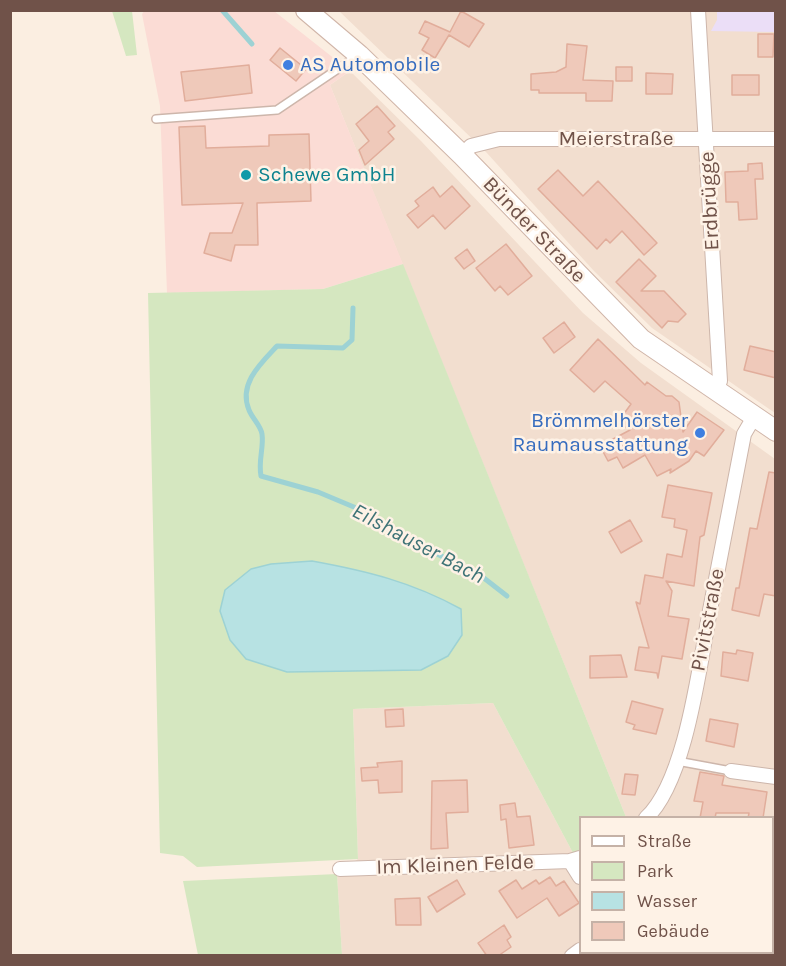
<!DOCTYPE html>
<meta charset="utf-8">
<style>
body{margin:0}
#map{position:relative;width:786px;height:966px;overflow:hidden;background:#fbeee1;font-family:Karla,sans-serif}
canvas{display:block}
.frame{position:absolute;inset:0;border:12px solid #705249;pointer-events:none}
.legend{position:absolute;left:579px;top:816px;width:195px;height:138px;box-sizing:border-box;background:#fef2e6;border:2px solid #c5b2a7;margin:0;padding:8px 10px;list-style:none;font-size:18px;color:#705249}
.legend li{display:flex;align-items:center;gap:12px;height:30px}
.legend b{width:30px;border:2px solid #c5b2a7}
</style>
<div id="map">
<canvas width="786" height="966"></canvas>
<div class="frame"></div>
<ul class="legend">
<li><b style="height:8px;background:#fff"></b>Straße</li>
<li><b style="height:16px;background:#d5e7c0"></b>Park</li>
<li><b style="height:16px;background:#b7e2e3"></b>Wasser</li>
<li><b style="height:16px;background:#efc9ba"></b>Gebäude</li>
</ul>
</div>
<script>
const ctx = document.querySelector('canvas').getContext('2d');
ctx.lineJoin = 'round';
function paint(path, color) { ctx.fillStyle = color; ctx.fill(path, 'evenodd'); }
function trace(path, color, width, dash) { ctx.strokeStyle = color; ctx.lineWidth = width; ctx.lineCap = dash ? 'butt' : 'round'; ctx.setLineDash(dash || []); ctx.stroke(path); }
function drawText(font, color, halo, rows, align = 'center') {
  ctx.font = font + ' Karla,sans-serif'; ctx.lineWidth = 5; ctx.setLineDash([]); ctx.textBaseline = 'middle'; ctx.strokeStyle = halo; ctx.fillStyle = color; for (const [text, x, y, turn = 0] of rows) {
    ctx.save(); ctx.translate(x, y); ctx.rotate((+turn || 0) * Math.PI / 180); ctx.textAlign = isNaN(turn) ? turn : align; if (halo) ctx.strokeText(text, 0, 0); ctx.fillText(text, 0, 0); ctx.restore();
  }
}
const residential = new Path2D(`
 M339,11H775V413L652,328L594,271L486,152Z
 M350,71L421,141L583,313L641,363L775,459V955H342L337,874L358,859L353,709L493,703L573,853L580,850V952H772V818L626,817L330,85Z`);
const commercial = new Path2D(`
 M145,10L274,11L350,71L330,85L403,264L323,289L167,293L160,106L142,14Z`);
const education = new Path2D(`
 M717,11H775V32L711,31L717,20Z`);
const green = new Path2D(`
 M112,11H132L137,55L126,56Z
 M403,264L626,817L580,818V850L573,853L493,703L353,709L358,859L197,867L183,856L160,853L148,293L323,289Z
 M337,874L342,955H198L183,881Z`);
const water = new Path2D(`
 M312,561C367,571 412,582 461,609L462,635L448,656L421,670L287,672L246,659L230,640L220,611L225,590L251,569L271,564Z`);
const stream = new Path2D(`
 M222,10L252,44
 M353,308L352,340L343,348L277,346C261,363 238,384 249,410C252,418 261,426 262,434C264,448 258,460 261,476L318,492L361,510L388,530L480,575L507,596`);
const building = new Path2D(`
 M461,11L484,24L469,47L449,35L435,58L422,50L429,38L419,33L425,21L450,32Z
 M758,34H774L773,57H758Z
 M567,44L587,46L583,80L613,81L612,101H586V93H539V90H531V74L556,72L566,67Z
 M280,48L306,69L296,81L270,60Z
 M249,65L252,93L185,101L181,72Z
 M616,67H632V81H616Z
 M646,73L673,74L672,94H646Z
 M732,75H759V95H732Z
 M377,106L395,126L388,132L394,139L365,165L359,150L369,141L356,124Z
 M205,126L206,148L269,146V135L309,134L311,201L257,203L258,245H235L231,261L204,253L210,233H232L243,203L182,205L179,127Z
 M762,163L763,179H755L757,219L739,220L738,202H726L725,172L748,171V164Z
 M558,170L583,196L598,181L657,243L644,255L622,231L610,243L606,239L597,249L538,189Z
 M452,186L470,206L445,229L433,215L418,228L407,215L419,206L415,201L433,187L440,197Z
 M506,244L532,276L508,295L500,286L495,291L476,268Z
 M467,249L475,261L464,269L455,258Z
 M639,259L656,276L641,291H664L686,314L678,322L668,321L662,328L616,282Z
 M564,322L575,337L554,353L543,338Z
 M598,339L645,385L647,382L666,396H672L679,402L683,432L697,412L724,430L704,456L696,451L689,461L670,473L671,469L657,476L645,455L623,468L617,457L608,461L600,446L630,430L618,422L631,404L605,381L594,392L570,370Z
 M750,346L776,352V378L744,370Z
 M769,472L776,473V596L764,594L759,616L732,610L736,588H739L750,528L757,529Z
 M668,485L712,493L704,535L700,537L694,586L666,581L672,591L668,616L689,619L682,659L662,656L658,678L657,673L635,670L639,647L649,648L636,602L640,604L645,575L663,578L667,554L682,557L687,530L674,527L675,519L662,517Z
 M630,520L642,541L621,553L609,532Z
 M737,650L753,653L748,681L721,676L723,652L736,654Z
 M621,655L627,677L590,678V656Z
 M632,701L663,709L656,734L633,729L635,725L626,722Z
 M403,709L404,726L386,727L385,710Z
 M710,719L738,724L734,747L706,741Z
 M402,761V792L379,793L378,780L362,781L361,768L378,767L377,763Z
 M700,772L724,776L722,785L767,792L763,818H748L749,813H716L715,818H700L703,802L694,801Z
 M625,774L638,775L635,795L622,794Z
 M467,780L468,812L446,813L448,848L431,849L432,781Z
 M515,803L517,817L530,816L534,845L509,848L506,819L501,820L500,805Z
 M550,877L556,886L564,881L579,903L559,916L547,898L517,918L499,891L516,880L522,889L536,880L539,884Z
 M457,880L465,894L437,912L428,897Z
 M420,898L421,925H396L395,899Z
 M504,925L511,937L507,940L511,947L498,956H487L478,943Z`);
const service = new Path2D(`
 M156,119L277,110L357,56
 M677,761L731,771`);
const minor = new Path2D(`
 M698,10L720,381L715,390
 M462,155L471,146L499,139H776
 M731,771L776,777
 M646,818C687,780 700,660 711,605C722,548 733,491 744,434L754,417
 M570,861L580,877
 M340,869L570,861L580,858
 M772,897L776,898
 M631,952L633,956
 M572,956L580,950`);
const secondary = new Path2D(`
 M306,10L359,55L462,155L641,339L776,431`);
const markers = [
 [288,65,6,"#3f7fe0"],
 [246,175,6,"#0f9aa8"],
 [700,433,6,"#3f7fe0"]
];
const shopNames = [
 ["AS Automobile",300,65],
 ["Brömmelhörster",688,421,"right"],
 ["Raumausstattung",688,445,"right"]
];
const streetNames = [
 ["Meierstraße",616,139],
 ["Erdbrügge",710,201,-93],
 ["Bünder Straße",534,230,46],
 ["Pivitstraße",708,620,-79],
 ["Im Kleinen Felde",455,865,-2]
];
const cultureNames = [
 ["Schewe GmbH",258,175]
];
const waterNames = [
 ["Eilshauser Bach",418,544,28]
];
paint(residential, '#f2decf');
paint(commercial, '#fbdcd5');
paint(education, '#ebdef7');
paint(green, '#d5e7c0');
paint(water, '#b7e2e3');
trace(water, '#9dd2d4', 1.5);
trace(stream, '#9dd2d4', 5);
paint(building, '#efc9ba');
trace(building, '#e1ad9b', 1.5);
trace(service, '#cdb6ab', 10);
trace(minor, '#cdb6ab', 16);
trace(secondary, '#d0b5a8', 22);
trace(service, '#fff', 7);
trace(minor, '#fff', 14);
trace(secondary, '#fff', 20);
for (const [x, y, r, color] of markers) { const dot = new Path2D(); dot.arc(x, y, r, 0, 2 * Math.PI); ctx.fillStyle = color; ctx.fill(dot); trace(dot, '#fef2e6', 2); }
drawText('21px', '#366cbe', '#fef2e6', shopNames, 'left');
drawText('21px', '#705249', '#fef2e6', streetNames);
drawText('21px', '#0d838f', '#fef2e6', cultureNames, 'left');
drawText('italic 22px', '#3e7376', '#fef2e6', waterNames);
</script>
